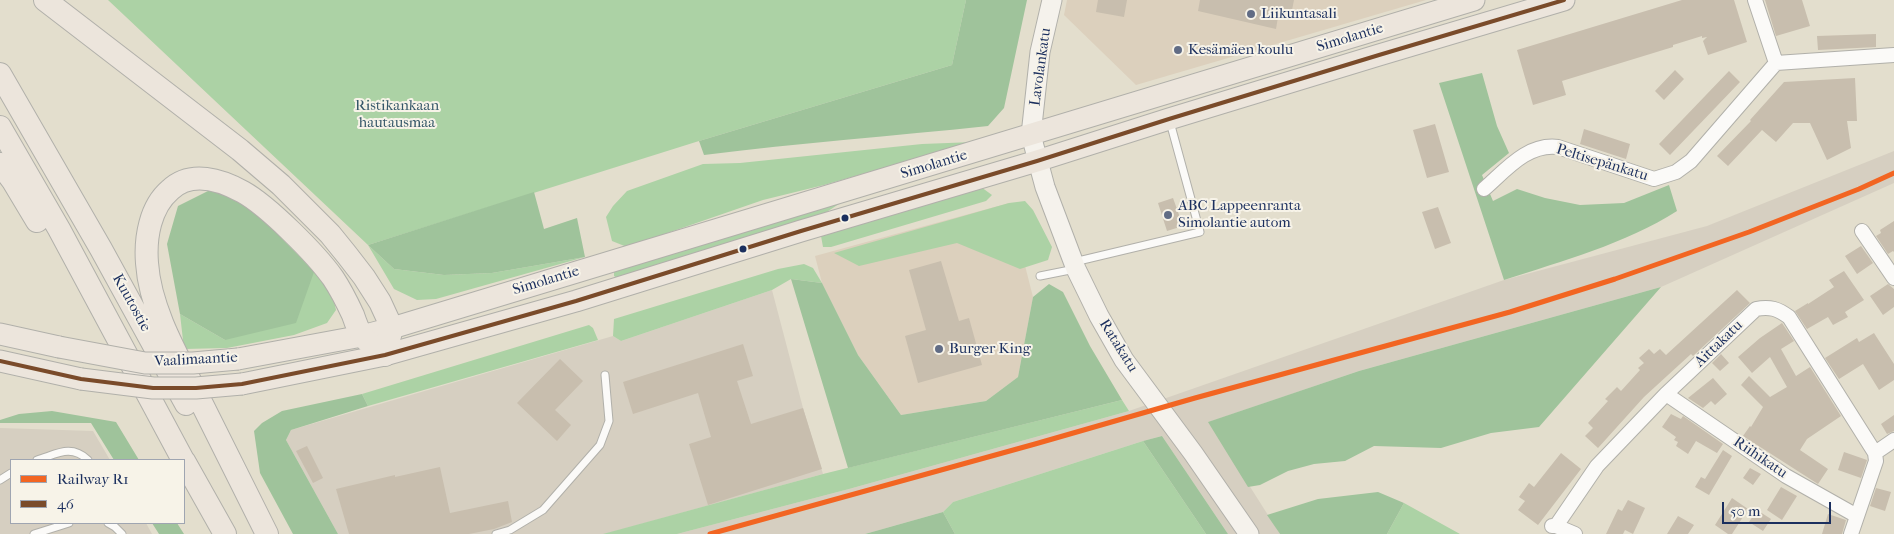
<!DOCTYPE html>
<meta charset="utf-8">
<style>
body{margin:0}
#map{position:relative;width:1894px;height:534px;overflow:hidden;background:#e3decd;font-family:"IM FELL French Canon",serif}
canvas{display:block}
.legend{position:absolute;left:10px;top:459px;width:175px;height:65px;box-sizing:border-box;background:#f7f3e8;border:1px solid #9fa5b1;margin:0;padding:6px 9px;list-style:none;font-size:15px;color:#1b2f5e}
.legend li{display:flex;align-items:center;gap:10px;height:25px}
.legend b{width:25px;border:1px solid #9fa5b1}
.scale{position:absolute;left:1722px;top:502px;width:109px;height:22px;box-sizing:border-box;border:2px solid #1b2f5e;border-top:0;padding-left:6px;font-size:15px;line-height:18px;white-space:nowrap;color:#1b2f5e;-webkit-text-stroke:4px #f7f3e8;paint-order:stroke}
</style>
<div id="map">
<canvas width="1894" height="534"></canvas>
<ul class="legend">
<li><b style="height:6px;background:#f26522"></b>Railway R1</li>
<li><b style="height:6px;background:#7a4b2a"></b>46</li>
</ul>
<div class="scale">50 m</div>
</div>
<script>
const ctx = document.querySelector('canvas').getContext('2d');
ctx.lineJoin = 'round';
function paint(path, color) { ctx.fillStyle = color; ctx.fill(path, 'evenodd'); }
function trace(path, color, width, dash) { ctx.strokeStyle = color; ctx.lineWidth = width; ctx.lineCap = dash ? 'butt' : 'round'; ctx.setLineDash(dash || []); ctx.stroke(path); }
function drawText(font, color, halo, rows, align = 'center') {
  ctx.font = font + ' "IM FELL French Canon",serif'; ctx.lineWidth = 4; ctx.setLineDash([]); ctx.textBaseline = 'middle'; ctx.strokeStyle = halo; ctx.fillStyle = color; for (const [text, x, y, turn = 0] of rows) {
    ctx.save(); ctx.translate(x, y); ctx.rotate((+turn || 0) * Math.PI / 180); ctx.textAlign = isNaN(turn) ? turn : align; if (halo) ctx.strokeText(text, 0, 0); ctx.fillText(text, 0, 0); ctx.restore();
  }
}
const built = new Path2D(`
 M1067,0H1426L1136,85L1064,15Z
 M1009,203L1033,297L1018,377L986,401L901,415L858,355L822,283L815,256Z`);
const industrial = new Path2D(`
 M1894,151V183L1661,287L1359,371L1209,422L1280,534H1228L1162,436L1143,441L953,502L943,512L865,534H677L849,489L1129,411L1504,280L1707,226Z
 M772,290L803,408L823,474L605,534H338L286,440L291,430L613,336L621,341Z
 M0,428L93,431L110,460H11V523H146L152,534H0Z`);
const green = new Path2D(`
 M108,0H966L952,65L699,141L368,245L394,269L444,275L492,273L585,257L436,299L417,300L394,289L368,245Z
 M974,142L824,185L763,200L627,247L612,241L606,217L613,206L627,191L703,164L740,163L922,144Z
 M981,187L992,195L986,201L831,247H823L821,236Z
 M1025,201L1033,210L1052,247L1048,260L1020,269L957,243L859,266L834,253L1009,203Z
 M842,202L822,215L617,278L614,276V270Z
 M252,208L323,275L333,296L336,310L327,323L294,335L227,348L184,349L180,314L225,340Z
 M804,264L813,268L822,283L791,279L772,290L621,341L613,336L614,319L778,269Z
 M589,325L593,328L598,340L368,406L362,394Z
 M1122,400L1129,411L849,489L677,534H603L823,474Z
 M1143,441L1206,534H955L943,512L953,502Z
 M1404,503L1460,534H1387Z`);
const forest = new Path2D(`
 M966,0H1027L1004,108L988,126C893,136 799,143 704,155L699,141L952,65Z
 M1482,73L1497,126L1509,153L1482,175L1493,201L1517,189L1545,198L1580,205L1624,203L1669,185L1677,211C1625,244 1562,261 1504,280L1439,83Z
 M216,187L252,208L314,272L296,323L225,340L180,314L167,244L178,206Z
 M534,192L544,229L577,218L585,257L492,273L444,275L394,269L368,245Z
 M791,279L822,283L858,355L901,415L986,401L1018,377L1033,297L1049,284L1063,292L1090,346L1122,400L848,468Z
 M1661,287L1539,427L1491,433L1441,448L1374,446L1345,461L1314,464L1288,471L1260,485L1248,487L1208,422L1359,371Z
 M362,394L368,406L291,430L286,440L338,534H293L260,473L254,431L262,423L282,411Z
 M52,411L116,422L139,460H114L91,423H0V420L19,414Z
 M1162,436L1228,534H1206L1143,441Z
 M1378,492L1404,503L1387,534H1280L1267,515L1318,499Z
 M943,512L955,534H865Z
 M152,523H177L184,534H159Z`);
const building = new Path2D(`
 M1098,0H1127L1124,17L1096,12Z
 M1200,0H1294L1290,20L1278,17L1276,29L1198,11Z
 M1682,0H1734L1747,42L1708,55L1703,41L1707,37L1702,38V36L1673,45V47L1562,81L1566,95L1533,105L1517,50Z
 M1765,0H1802L1810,26L1776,36Z
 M1876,34V47L1818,50L1817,36Z
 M1675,70L1684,79L1664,100L1655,91Z
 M1729,71L1740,82L1670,155L1659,144Z
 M1855,78L1857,121H1847L1851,148L1827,160L1810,123H1793L1776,142L1762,130L1728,166L1717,156L1751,121L1750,120L1784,82Z
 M1435,124L1449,172L1427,178L1413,130Z
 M1584,129L1630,144L1626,159L1580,144Z
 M1173,198L1183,226L1167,231L1158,203Z
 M1438,207L1451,243L1435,249L1422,212Z
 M1894,221V252L1893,251L1888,254L1876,236L1881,233L1880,230Z
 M1861,246L1873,263L1857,274L1845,256Z
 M941,261L959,321L969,318L982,365L918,383L905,336L926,330L909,270Z
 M1844,271L1864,300L1845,312L1848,317L1833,325L1828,317L1807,329L1795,311L1808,303V304L1834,287L1829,280Z
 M1888,284L1894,289V307L1883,315L1870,296Z
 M1737,290L1750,303L1693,356L1691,354L1644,397L1598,448L1585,436L1593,428L1588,423L1608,401L1605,399L1617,387L1621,391L1640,370L1638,368L1644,363L1639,358L1649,349L1654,354L1660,349L1666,355Z
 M1782,323L1794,341L1781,349L1796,376L1810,367L1841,416L1807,439L1800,450L1828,469L1818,484L1743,436L1750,426L1751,427L1763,407L1741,385L1749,376L1770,397L1787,387L1770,357L1752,373L1738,357L1760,338Z
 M1874,333L1894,364V380L1879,390L1863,364L1839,379L1825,358L1857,338L1859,342Z
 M743,344L753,376L737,381L751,424L803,408L822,469L708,505L689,444L711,437L698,393L633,414L623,382Z
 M1721,354L1729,363L1720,371L1712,363Z
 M560,359L583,381L555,410L571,425L557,441L517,403Z
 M1713,378L1727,394L1715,405L1711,401L1703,408L1688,398Z
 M1671,414L1681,419L1683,416L1723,444L1717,453L1696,441L1688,454L1676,446L1678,442L1674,440L1676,437L1662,427Z
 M1894,415V431L1887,434L1881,424Z
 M307,446L323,478L313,483L296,451Z
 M1723,450L1732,456L1709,495L1695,487L1701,477L1705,479Z
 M1844,452L1867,460L1861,478L1838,470Z
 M1561,453L1581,469L1538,525L1518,510L1525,501L1519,497L1529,483L1534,487Z
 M440,467L450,513L508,501L512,522L494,529L469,534H349L336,489L395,475V477Z
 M1750,468L1761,474L1753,485L1743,478Z
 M1781,487L1797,496L1782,520L1767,510Z
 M1876,488L1891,492L1885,511L1870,506Z
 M1732,498L1748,509L1732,534H1728L1715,525Z
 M1628,500L1645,508L1633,534L1625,530L1623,534H1606L1618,509L1622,511Z
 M1757,510L1771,519L1763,531L1749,522Z
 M1828,514L1846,520L1842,534H1822Z
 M1678,516L1694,525L1688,534H1667Z`);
const service = new Path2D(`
 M1074,262L1200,232L1170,122
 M1040,276L1075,269
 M37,460C57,454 71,444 88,460
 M0,480L11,473
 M108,523L115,527L122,534
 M34,534L69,523
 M496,534L510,530L543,510L600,445L609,421L605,375`);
const minor = new Path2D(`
 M1776,63L1894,55
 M1484,189C1505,171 1527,143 1558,147L1654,179L1676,172L1691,161L1776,63L1755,0
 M1862,231L1894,278
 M1666,394L1786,476L1857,516
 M1552,526H1556L1597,466L1666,394L1756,309C1770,306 1778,309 1789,317L1875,453
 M1556,526L1575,534
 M1851,534L1876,461L1875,453L1894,440`);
const secondary = new Path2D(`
 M1052,0L1040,52L1031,135L1045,187L1076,269L1099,316L1124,360L1193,453L1249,534`);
const primary = new Path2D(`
 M0,334L59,347
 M238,359L362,336L392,328L1474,0
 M0,361L81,379
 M242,384L385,355L576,301L801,231L1037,161L1169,119L1379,55L1564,0`);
const trunk = new Path2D(`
 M45,0L240,150L281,185L330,234L347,255L364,277L380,302L392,328L385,355C378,349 367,343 362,335C358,330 355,321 353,315C347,302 341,290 333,278C316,254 268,206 243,192C221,180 191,170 170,190C150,207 145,238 147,263C150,309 177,355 198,396C221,442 244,488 267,534
 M0,74L101,249L186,404
 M0,127L59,229L183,460
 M0,164L13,181L37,221
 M184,461L225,534`);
const primaryBridge = new Path2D(`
 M59,347L145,363H193L238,359
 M81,379L153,388H196L242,384`);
const bus1 = new Path2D(`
 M0,361L81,379L153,388H196L242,384L385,355L576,301L801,231L1037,161L1169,119L1379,55L1564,0`);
const rail1 = new Path2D(`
 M710,534L1035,444L1195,398L1510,312L1615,279L1749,232L1859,189L1894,173`);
const markers = [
 [1251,14,5,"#616c85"],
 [1178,50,5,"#616c85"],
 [1168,215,5,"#616c85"],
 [845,218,4.5,"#1b2f5e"],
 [743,249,4.5,"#1b2f5e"],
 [939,349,5,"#616c85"]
];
const poiNames = [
 ["Liikuntasali",1261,14],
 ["Kesämäen koulu",1188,50],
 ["ABC Lappeenranta",1178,206],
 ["Simolantie autom",1178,223],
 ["Burger King",949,349]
];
const streetNames = [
 ["Simolantie",1350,38,-17],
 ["Lavolankatu",1041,67,-82],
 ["Peltisepänkatu",1602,163,17],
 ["Simolantie",934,165,-17],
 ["Simolantie",546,281,-17],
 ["Kuutostie",131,303,61],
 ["Aittakatu",1719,344,-44],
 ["Ratakatu",1118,346,58],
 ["Vaalimaantie",196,360,-3],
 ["Riihikatu",1760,458,34]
];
const parkNames = [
 ["Ristikankaan",397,106],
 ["hautausmaa",397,123]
];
paint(built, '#dcd0bd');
paint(industrial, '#d6cfc1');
paint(green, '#acd2a5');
paint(forest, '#9fc39b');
paint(building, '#c8beae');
trace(service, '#b1b0aa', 9);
trace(minor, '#b1b0aa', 16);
trace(secondary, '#b1b0aa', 21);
trace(primary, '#b1b0aa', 23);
trace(trunk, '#b1b0aa', 24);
trace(service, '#fbfaf8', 7);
trace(minor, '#fbfaf8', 14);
trace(secondary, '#f5f2ec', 19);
trace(primary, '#ece5dc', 21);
trace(trunk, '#ece5dc', 22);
trace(primaryBridge, '#b1b0aa', 23, []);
trace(primaryBridge, '#ece5dc', 21);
trace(bus1, '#7a4b2a', 4);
trace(rail1, '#f26522', 5);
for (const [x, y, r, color] of markers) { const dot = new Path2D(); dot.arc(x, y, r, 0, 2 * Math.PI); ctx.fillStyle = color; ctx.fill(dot); trace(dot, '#f7f3e8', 2); }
drawText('15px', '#1b2f5e', '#f7f3e8', poiNames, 'left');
drawText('15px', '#1b2f5e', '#f7f3e8', streetNames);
drawText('15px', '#345668', '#f7f3e8', parkNames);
</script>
